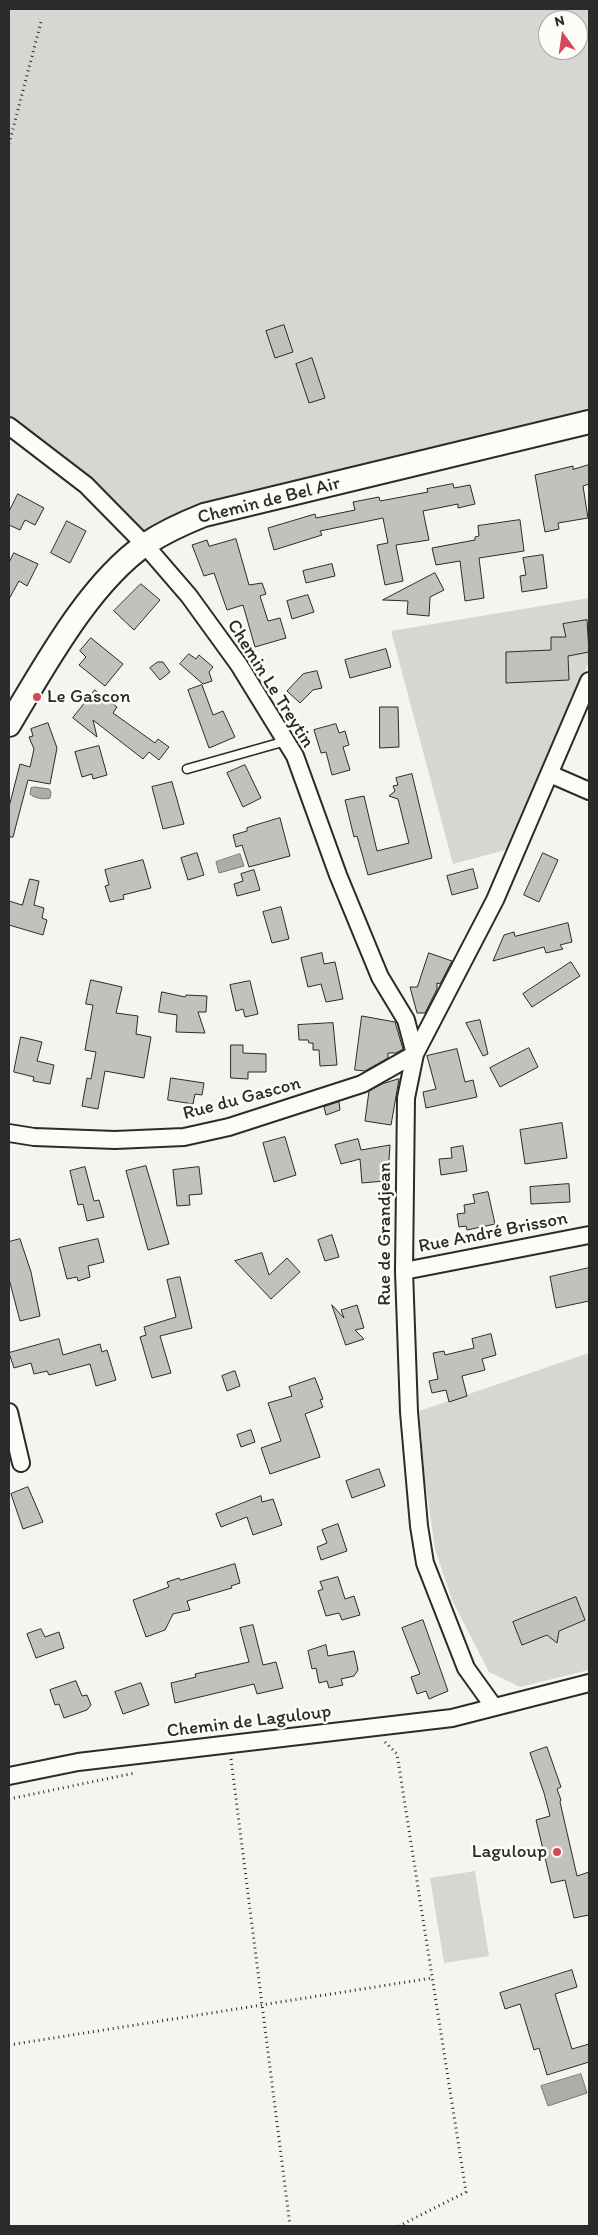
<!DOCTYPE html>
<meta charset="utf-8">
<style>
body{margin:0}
#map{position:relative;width:598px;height:2235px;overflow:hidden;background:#f5f4ef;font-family:Itim,sans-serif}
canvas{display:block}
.frame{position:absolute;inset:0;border:10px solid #2b2b2b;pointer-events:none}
.north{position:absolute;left:538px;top:10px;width:50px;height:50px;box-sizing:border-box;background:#fdfcf7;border:1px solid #a9a8a5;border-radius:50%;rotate:346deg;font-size:14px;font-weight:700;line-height:20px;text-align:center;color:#2b2b2b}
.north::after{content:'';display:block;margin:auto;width:18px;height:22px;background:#d1495b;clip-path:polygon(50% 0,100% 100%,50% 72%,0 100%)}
</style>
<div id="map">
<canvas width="598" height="2235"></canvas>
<div class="frame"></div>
<div class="north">N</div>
</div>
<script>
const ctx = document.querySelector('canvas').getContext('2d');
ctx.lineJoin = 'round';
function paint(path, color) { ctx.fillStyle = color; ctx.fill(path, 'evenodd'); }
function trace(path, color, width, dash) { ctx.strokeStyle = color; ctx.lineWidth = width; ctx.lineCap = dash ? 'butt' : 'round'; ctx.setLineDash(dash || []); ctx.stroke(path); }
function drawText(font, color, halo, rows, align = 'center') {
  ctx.font = font + ' Itim,sans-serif'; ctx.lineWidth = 5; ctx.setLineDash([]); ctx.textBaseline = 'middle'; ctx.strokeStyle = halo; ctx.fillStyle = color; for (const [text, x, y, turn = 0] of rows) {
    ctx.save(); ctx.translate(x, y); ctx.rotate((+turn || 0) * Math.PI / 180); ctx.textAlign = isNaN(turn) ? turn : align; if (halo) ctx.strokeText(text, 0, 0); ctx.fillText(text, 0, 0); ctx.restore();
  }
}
const green = new Path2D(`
 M9,9H589V422L204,515L145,545L9,426ZM548,20H578V50H548Z
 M589,598V661L509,849L453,864L391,631Z
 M589,1353V1670L520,1687L489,1672L452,1600L435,1549L425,1480L419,1411Z
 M475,1871L489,1956L444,1963L430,1878Z`);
const water = new Path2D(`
 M35,787L49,789L51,792L50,798C45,800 33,798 30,794L31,788Z
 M240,854L244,866L219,873L216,862Z
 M581,2074L587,2093L548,2106L541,2086Z`);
const building = new Path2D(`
 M284,325L293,352L275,358L266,331Z
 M312,358L325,398L309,403L296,364Z
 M589,465V484L583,486L588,518L558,523L559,529L545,532L535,475L573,466V469Z
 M453,484L454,488L470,485L475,504L458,508V504L423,511L429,540L396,545L403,581L385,585L377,545L388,543L383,518L320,531L322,535L274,550L268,528L315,514L316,518L355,510L353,502L379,497L380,501L428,492L427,489Z
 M18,494L44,508L35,525L25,520L20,530L9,525V512Z
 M520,520L524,551L479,558L484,598L465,601L460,561L436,565L432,548L475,540V537L479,536L478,526Z
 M67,521L86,531L70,563L51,553Z
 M236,539L249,585L262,583L266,594L260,596L268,621L280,618L286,638L255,647L243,605L227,610L214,573L204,576L192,545L207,540L209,546Z
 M14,553L38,564L27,586L19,581L9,599V563Z
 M543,555L547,588L522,592L520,576L526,575L523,558Z
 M332,564L335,576L306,583L303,571Z
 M435,573L444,590L430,597L429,616L407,614L408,601L383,600Z
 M141,584L160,600L134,630L114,611Z
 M308,595L314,612L292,619L287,601Z
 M587,620L589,652L568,656L569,680L506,683V652L551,650V637H566L563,624Z
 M91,638L123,664L105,686L79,665L86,657L80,651Z
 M386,649L391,667L350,678L345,660Z
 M189,654L196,659L199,655L213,667L209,672L212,681L203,684L180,664Z
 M158,662H163L170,672L160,680L150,668Z
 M317,671L322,688L313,690L300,703L287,691L303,674Z
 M202,685L213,715L223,711L235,737L209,748L188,690Z
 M95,690L117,707L113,713L155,743L158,739L169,747L159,760L149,752L143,759L93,720L97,737L73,718Z
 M380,707H398L399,747L380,748Z
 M48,723L57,748L50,784L28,780L13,837H9V807L20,764L30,767L34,749L29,737L33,736L31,729Z
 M336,724L339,733L345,731L349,745L343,747L350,770L332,775L326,752L321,753L314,730Z
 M99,746L107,775L93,779L92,774L82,777L75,752Z
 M245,765L261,798L243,807L227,773Z
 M412,774L432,858L368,875L357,836L354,837L345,800L364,796L377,851L409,843L398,799L389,796L395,791L393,786L398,785L396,778Z
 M172,782L184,824L163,829L152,787Z
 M280,818L290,856L249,867L242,845L236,847L233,835L247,831V828Z
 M197,853L204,875L188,880L181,858Z
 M543,853L558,860L539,902L524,895Z
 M143,860L151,888L123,895L124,899L110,902L105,886L109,885L105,870Z
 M473,869L478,888L452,895L447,876Z
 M254,870L260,890L237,896L234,884L243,881L241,874Z
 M30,879L39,881L34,905L44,908L42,918L47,920L43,935L9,925V901L22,905Z
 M281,907L289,939L272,943L263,912Z
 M568,923L572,942L560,945L563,949L546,953L544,947L493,961L504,935L514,932L515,936Z
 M322,953L324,964L335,962L343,999L326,1002L321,984L308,987L301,958Z
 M429,953L452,961L440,984L437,983V989L425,1013H417L410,987H417Z
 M571,962L580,976L532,1007L523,994Z
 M91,980L122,987L116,1013L138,1016L136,1034L151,1037L144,1078L105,1071L98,1109L82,1106L87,1078L91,1079L96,1052L85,1050L93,1005L86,1004Z
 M250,981L258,1014L245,1017L243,1009L236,1011L230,985Z
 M162,992L185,997L186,995L207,996L206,1012H198L205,1033L176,1032L177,1015L159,1012Z
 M362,1016L395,1022L403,1049L396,1053H388V1058L365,1071L355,1070Z
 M480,1020L488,1054L483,1056L466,1023Z
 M333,1023L337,1065L320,1066L319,1050H313V1043H309L308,1040H299L298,1025Z
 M21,1037L42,1042L37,1061L54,1065L50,1084L33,1081L34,1077L14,1072Z
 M231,1045H243V1053L266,1054V1072H248V1079L231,1078Z
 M529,1048L538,1067L500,1087L490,1068Z
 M457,1049L465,1082L473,1080L477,1097L426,1108L423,1092L436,1089L427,1056Z
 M171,1078L204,1083L202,1095L195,1094L193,1104L168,1100Z
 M399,1079L391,1125L365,1121L369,1091L382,1084Z
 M339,1102L340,1110L326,1115L324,1107Z
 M562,1123L567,1158L525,1164L520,1130Z
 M285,1137L296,1175L274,1182L263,1143Z
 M358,1139L361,1150L390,1145L388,1173L383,1174L384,1181L362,1183L360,1159L341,1164L335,1145Z
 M463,1146L467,1171L441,1175L439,1159L452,1158L451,1148Z
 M146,1166L169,1244L148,1250L126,1171Z
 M85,1167L94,1201L99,1200L104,1217L87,1221L83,1204L78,1205L70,1171Z
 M199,1167L202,1194L189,1195L190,1205L177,1206L173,1170Z
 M569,1184L570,1202L531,1204L530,1187Z
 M488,1192L495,1224L467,1230L466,1226L459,1227L457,1214L465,1213L464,1205L475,1203L473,1195Z
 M332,1235L339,1257L325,1261L318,1240Z
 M20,1239L31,1272L40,1316L20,1321L9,1279V1242Z
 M98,1239L104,1262L88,1266L90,1277L78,1281L77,1277L67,1279L59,1248Z
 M262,1253L269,1275L287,1258L300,1272L271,1299L235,1261Z
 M589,1268V1301L556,1308L550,1277Z
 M180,1277L192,1328L160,1336L171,1373L152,1378L140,1337L146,1335L144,1327L176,1317L167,1280Z
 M332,1305L344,1318L341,1310L357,1305L364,1328L355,1330L364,1339L346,1345Z
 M491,1334L496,1355L482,1359L485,1370L462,1376L467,1396L449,1402L446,1390L432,1393L429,1381L438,1379L433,1353L444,1351L445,1355L474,1348L472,1339Z
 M59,1339L63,1355L100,1344L102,1352L107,1350L116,1380L96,1386L90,1364L49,1375L47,1371L34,1374L31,1363L14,1368L9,1353Z
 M235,1371L240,1386L227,1391L222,1376Z
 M315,1378L323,1399L320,1400L323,1407L305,1414L320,1457L270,1474L261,1448L281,1441L268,1403L292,1396L289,1387Z
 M251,1430L255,1442L241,1447L237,1435Z
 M379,1469L385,1486L352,1498L346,1481Z
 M28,1487L43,1522L23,1529L11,1494Z
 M261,1496L262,1502L273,1499L282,1525L253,1535L247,1517L221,1527L216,1514Z
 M338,1524L347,1551L321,1560L317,1547L327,1543L322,1530Z
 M235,1564L240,1583L231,1586L232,1588L187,1601L190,1610L173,1614L165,1630L146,1637L133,1600L169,1587L167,1582L179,1578L180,1580Z
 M338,1577L345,1599L354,1596L360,1615L342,1620L339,1613L326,1616L318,1591L323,1589L320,1582Z
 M576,1597L585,1620L559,1631L557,1643L547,1635L522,1645L513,1622Z
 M423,1620L448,1691L429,1699L426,1691L417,1694L411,1677L420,1674L402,1628Z
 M253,1625L263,1665L276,1662L283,1688L257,1694L254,1684L175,1703L171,1683L196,1677L195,1674L249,1662L240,1628Z
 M41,1629L45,1637L59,1632L64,1648L36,1658L27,1634Z
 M326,1645L328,1656L354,1651L358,1670L354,1676L341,1679L343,1685L329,1688L327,1681L319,1683L316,1668L312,1669L308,1651Z
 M76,1681L82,1696L87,1695L91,1705L87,1710L64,1718L59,1704L55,1705L50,1690Z
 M141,1683L149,1705L123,1714L115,1692Z
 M547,1747L561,1787L557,1789L561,1800L560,1802L577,1876L589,1872V1915L574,1918L565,1880L551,1883L536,1820L550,1816L544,1793L530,1753Z
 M572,1970L577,1987L555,1994L572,2049L589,2044V2062L547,2075L539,2048L534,2050L520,2004L505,2009L500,1993Z`);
const path = new Path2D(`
 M9,144L41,22
 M385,1742L397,1754L466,2192L399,2226
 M231,1759L290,2226
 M9,1799L135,1773
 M9,2045L432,1978`);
const lane = new Path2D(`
 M187,769L286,741`);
const street = new Path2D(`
 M9,426L86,485L145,545L189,596L239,665L295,756L338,875L380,977L406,1020L415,1054
 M550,774L589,791
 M9,1133L34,1137L115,1140L184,1137L229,1127L362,1084L415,1054
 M404,1271L589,1235
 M9,1412L21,1463
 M494,1707L466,1668L425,1563L419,1526L409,1412L404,1271L406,1098L415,1054L495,900L589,681
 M9,1776L78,1762L452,1718L589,1683`);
const secondary = new Path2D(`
 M9,725C44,667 89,583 146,544C164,532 184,523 204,515L589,422`);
const markers = [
 [37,697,5,"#d1495b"],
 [557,1852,5,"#d1495b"]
];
const streetNames = [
 ["Chemin de Bel Air",269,501,-14],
 ["Chemin Le Treytin",270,684,58],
 ["Rue du Gascon",242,1099,-15],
 ["Rue André Brisson",493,1233,-11],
 ["Rue de Grandjean",385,1234,-90],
 ["Chemin de Laguloup",249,1722,-7]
];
const poiNames = [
 ["Le Gascon",47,697],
 ["Laguloup",547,1852,"right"]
];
paint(green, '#d7d6d2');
paint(water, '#adaca9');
trace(water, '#797877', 1);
paint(building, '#c2c1be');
trace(building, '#2b2b2b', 1);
trace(lane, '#2b2b2b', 11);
trace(street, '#2b2b2b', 20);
trace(secondary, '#2b2b2b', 26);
trace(path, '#2b2b2b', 3, [1, 4]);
trace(lane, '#fdfcf7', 8);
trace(street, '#fdfcf7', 16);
trace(secondary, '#fdfcf7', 22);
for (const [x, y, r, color] of markers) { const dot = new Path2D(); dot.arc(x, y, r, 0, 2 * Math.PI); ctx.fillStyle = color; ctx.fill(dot); trace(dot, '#fdfcf7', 2); }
drawText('19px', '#2b2b2b', '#fdfcf7', streetNames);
drawText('19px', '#2b2b2b', '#fdfcf7', poiNames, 'left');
</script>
